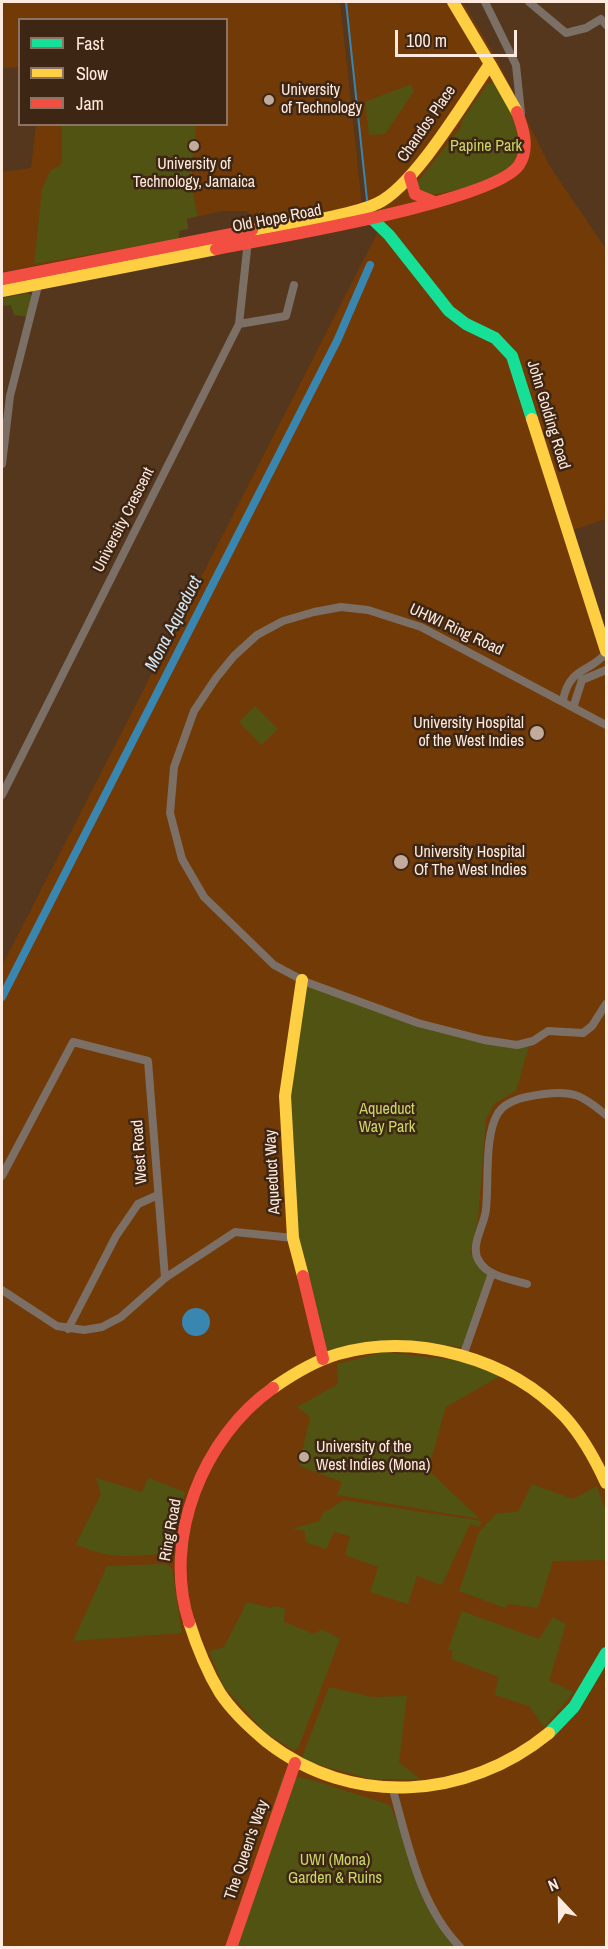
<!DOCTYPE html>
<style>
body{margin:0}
#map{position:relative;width:608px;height:1949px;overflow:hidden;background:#54371d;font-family:"Archivo Narrow",sans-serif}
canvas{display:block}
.frame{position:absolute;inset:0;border:3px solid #feeade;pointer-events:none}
.legend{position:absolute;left:18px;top:18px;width:210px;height:108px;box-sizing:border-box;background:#3e2614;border:2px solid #8b7465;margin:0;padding:8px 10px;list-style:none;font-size:18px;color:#feeade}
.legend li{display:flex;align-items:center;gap:12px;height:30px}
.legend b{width:30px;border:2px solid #8b7465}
.north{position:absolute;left:530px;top:1871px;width:60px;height:60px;-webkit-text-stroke:4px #3e2614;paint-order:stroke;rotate:338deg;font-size:16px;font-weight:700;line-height:24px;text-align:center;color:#feeade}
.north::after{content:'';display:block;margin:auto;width:21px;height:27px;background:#feeade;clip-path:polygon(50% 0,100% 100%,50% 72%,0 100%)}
.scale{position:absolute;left:395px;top:30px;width:122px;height:27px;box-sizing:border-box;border:3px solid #feeade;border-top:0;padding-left:8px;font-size:18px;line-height:21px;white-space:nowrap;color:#feeade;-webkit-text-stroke:4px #3e2614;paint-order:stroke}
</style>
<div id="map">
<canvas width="608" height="1949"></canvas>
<div class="frame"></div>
<ul class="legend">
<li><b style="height:8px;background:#16e098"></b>Fast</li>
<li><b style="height:8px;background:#ffcf43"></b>Slow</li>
<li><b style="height:8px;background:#f24e42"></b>Jam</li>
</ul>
<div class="north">N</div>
<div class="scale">100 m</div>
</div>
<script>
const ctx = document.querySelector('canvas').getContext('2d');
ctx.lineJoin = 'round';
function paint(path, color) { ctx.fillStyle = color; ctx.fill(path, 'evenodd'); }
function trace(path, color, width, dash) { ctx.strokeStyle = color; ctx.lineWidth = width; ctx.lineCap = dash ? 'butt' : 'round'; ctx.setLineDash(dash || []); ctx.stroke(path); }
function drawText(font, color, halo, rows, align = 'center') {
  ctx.font = font + ' "Archivo Narrow",sans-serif'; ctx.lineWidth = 5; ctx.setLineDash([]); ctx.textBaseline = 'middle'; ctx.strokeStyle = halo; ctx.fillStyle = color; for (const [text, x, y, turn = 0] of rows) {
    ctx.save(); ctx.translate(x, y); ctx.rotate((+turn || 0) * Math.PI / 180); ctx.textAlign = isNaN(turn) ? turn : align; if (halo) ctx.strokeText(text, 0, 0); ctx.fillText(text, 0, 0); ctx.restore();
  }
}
const built = new Path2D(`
 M2,2H340L362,205L252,227L248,211H222L187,219L188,229L179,231V239L2,272V172L31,168L36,125L226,124V20H20L19,67L2,68Z
 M346,2H463L496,57L549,165L606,249V519L570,531L606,639V1947H2V966L385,218L367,200Z`);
const green = new Path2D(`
 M493,82L501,86C507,102 517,121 518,139C523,186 457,189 424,196L416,184L461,127L462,120L487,85Z
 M411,84L414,91L385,134L369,135L365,102Z
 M62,125H196C196,140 192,153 192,168C191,185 194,200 198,216L187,219L188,229L179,231V239L34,264L42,189L50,171L62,164Z
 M28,293L32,296L29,317L14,315L11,305L2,306V298Z
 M255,706L278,729L261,745L239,722Z
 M305,984L397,1018L529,1046L516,1091L495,1103L486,1119L478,1220L470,1253L488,1275L464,1348L425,1342H370L326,1354L295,1229L288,1096Z
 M384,1352L463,1361L500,1376L446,1407L428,1470L480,1519L337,1495L342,1482L299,1466L310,1417L297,1407L338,1384L337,1364Z
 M96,1478L142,1492L148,1478L185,1492L172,1553C135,1556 110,1561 76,1544L101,1494Z
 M532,1484L573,1499L597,1486L606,1512V1560L553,1561L538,1608L508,1604L505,1608L459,1591L479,1532L497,1513L518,1512Z
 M344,1500L482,1521L479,1527L470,1524L442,1585L417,1576L408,1604L370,1592L378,1567L345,1555L350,1536L334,1532L326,1549L305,1542V1531L292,1529L319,1521L323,1513Z
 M166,1564L172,1568L182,1633L73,1641L107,1566Z
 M247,1602L271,1608L274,1606L285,1608L284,1622L314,1634L322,1629L340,1639L299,1746L294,1751L265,1732L223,1686L209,1651L224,1647Z
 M462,1611L539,1639L553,1617L566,1624L549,1681L574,1692L544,1727L529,1706L495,1695L498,1677L451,1659L453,1651L448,1649Z
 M329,1687L372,1697L407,1696L399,1762L420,1779H371L301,1760Z
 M283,1775L309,1779L390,1805L448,1941L460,1947L228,1948Z`);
const water = new Path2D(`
 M182 1322a14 14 0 1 1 28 0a14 14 0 1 1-28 0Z`);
const stream = new Path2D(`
 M346,2L367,200`);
const canal = new Path2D(`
 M2,997L337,341L370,265`);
const street = new Path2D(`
 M485,2L516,65L521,113
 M529,2L566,33L586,28L601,19L606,25
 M239,324L286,316L294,285
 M2,464L10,396L39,282
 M563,700C570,666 590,673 606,653
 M574,705L582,680L606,670
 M606,725L421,627L368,610L341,607L314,612L283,621L257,635L234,656L216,678L194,711L174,767L170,813L182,859L204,897L274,965L306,982L418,1023L484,1040L517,1045L533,1041L548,1031L583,1033L592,1026L606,1004
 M2,795L239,324L247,250
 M2,1176L73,1042L148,1061L165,1278
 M527,1284C511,1279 488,1277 479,1261C469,1246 485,1225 486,1209C489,1182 484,1136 498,1113C507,1099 529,1096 544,1094C574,1090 583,1096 606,1115
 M2,1290L57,1326L84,1330L102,1327L121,1317L165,1278L235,1232L293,1238
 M68,1329L116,1236L138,1204L158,1195
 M463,1356L492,1273
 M393,1790C408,1844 420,1907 461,1948`);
const fast = new Path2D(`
 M365,212L389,235L449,311L466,324L495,338L512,356L532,419
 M549,1733L574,1707L606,1653`);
const slow = new Path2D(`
 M453,2L490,64
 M252,230C286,224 349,217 378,203C415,185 465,100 490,64L517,112
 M2,291L216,249
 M532,419L606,651
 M302,980L285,1096L293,1238L303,1276
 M273,1388C293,1374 314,1361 338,1354C415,1332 510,1358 565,1417C583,1437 595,1459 606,1483
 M189,1622C197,1647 206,1670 220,1693C232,1711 250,1728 267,1742C352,1808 467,1800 549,1733`);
const jam = new Path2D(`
 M410,177L415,194L432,201
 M216,249C270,238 494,202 519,165C530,148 523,128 517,112
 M2,279L252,230
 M303,1276L323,1359
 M189,1622C162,1539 203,1437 273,1388
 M231,1948L295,1763`);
const markers = [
 [269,100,6,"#c2ab9a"],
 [194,146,6,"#c2ab9a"],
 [537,733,8,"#c2ab9a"],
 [401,862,8,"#c2ab9a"],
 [304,1457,6,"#c2ab9a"]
];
const poiNames = [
 ["University",281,91],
 ["of Technology",281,109],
 ["University of",194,165,"center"],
 ["Technology, Jamaica",194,183,"center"],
 ["University Hospital",524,724,"right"],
 ["of the West Indies",524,742,"right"],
 ["University Hospital",414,853],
 ["Of The West Indies",414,871],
 ["University of the",316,1448],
 ["West Indies (Mona)",316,1466]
];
const streetNames = [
 ["Chandos Place",427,124,-55],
 ["Old Hope Road",277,219,-11],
 ["John Golding Road",548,415,73],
 ["University Crescent",124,520,-63],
 ["UHWI Ring Road",456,630,25],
 ["West Road",140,1152,-94],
 ["Aqueduct Way",273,1172,-93],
 ["Ring Road",171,1530,-80],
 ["The Queen's Way",247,1850,-71]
];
const parkNames = [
 ["Papine Park",486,147],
 ["Aqueduct",387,1110],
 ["Way Park",387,1128],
 ["UWI (Mona)",335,1861],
 ["Garden & Ruins",335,1879]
];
const waterNames = [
 ["Mona Aqueduct",174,624,-63]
];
paint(built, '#713a07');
paint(green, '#515313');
paint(water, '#3987b0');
trace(stream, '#3987b0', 2);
trace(canal, '#3987b0', 8);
trace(street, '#7b6f66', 8);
trace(fast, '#16e098', 12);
trace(slow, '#ffcf43', 12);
trace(jam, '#f24e42', 12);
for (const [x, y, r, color] of markers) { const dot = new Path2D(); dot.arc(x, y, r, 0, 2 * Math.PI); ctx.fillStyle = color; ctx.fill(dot); trace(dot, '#3e2614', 2); }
drawText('16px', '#feeade', '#3e2614', poiNames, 'left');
drawText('16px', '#feeade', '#3e2614', streetNames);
drawText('16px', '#cad867', '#3e2614', parkNames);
drawText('italic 18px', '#d3e7f4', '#3e2614', waterNames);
</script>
